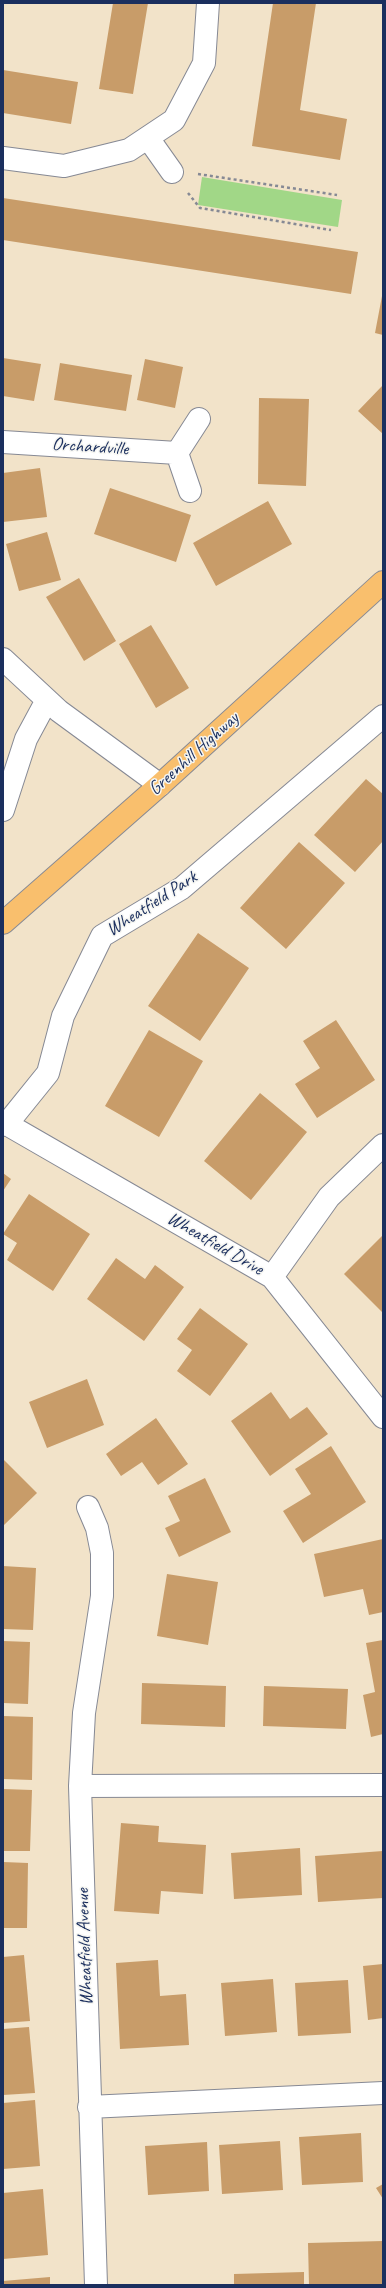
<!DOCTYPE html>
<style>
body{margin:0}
#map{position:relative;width:386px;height:2288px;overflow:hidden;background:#f2e3c9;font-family:Caveat,sans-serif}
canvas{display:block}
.frame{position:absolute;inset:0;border:4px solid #1b2f5e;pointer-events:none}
</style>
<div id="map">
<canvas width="386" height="2288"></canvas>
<div class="frame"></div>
</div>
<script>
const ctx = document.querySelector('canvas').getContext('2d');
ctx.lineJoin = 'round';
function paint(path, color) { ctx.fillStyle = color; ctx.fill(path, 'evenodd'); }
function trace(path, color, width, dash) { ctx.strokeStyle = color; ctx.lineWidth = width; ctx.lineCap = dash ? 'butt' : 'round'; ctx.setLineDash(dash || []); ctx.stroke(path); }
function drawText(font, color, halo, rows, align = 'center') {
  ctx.font = font + ' Caveat,sans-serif'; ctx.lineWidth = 3; ctx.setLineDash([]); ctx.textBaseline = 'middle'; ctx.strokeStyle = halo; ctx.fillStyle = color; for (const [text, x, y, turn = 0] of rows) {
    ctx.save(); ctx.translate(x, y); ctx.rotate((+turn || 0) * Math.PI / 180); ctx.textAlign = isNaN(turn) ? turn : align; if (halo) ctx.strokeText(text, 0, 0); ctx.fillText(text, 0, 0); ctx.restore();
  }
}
const green = new Path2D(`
 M202,177L342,200L338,227L198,205Z`);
const building = new Path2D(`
 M113,3H148L133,94L99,89Z
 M273,3H316L300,110L347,119L340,160L252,146Z
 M3,70L78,82L71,124L3,113Z
 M3,198L358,252L351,294L3,240Z
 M382,296H383V335L375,333Z
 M3,358L41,364L34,401L3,396Z
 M145,359L183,367L175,408L137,400Z
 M60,363L132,375L126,411L54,400Z
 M383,385V434L358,411Z
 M259,398L309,399L306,486L258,484Z
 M40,468L47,517L3,522V473Z
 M110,488L191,515L176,562L94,534Z
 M268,501L292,544L216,586L193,543Z
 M47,532L61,580L19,591L6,544Z
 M79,578L116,641L84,661L46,597Z
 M151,625L189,688L156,708L119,644Z
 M366,779L383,794V841L355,872L314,835Z
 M299,842L345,883L286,949L240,908Z
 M198,933L249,968L200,1041L148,1006Z
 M336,1020L375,1080L317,1118L295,1084L320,1068L303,1041Z
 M149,1030L203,1061L159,1137L105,1106Z
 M260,1093L307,1132L251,1200L204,1161Z
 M3,1173L11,1179L3,1191Z
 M29,1194L90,1234L53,1291L7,1260L17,1243L3,1234Z
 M383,1235V1313L344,1274Z
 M116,1258L145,1279L155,1265L184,1287L144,1341L87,1299Z
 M200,1308L248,1344L210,1396L177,1371L192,1350L177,1339Z
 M87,1379L104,1425L47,1448L29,1402Z
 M271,1392L290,1419L307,1407L328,1434L270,1476L231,1421Z
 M156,1418L188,1464L158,1485L142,1462L121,1476L106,1454Z
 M331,1446L366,1502L303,1543L283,1511L311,1494L295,1469Z
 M3,1459L37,1493L3,1526Z
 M205,1478L231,1532L179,1557L165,1528L180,1521L168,1496Z
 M383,1539V1612L369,1615L363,1589L324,1597L314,1554Z
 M3,1566L36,1568L33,1630L3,1629Z
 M167,1574L218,1582L208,1645L157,1636Z
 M383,1640V1734L371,1737L363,1695L375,1692L366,1643Z
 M3,1641L30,1642L28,1704L3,1703Z
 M142,1683L226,1686L225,1727L141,1724Z
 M264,1686L348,1689L346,1729L263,1726Z
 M3,1716L33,1717L32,1780L3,1779Z
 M3,1789L32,1790L30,1851H3Z
 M121,1823L159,1826L158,1842L206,1845L203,1894L161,1891L159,1914L114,1911Z
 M300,1848L302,1895L234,1899L231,1853Z
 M383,1851V1898L318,1902L315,1856Z
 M3,1862L28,1863L27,1928H3Z
 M24,1955L30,2021L3,2023V1957Z
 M158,1960L160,1996L186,1994L189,2045L120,2049L116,1963Z
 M383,1964V2018L368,2020L363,1966Z
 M273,1979L277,2032L225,2036L221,1983Z
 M348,1980L351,2033L298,2036L295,1983Z
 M29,2027L35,2093L3,2095V2029Z
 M35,2100L40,2166L3,2169V2103Z
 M361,2133L363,2182L302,2185L299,2137Z
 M280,2141L283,2190L222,2194L219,2145Z
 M207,2142L209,2191L148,2195L145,2146Z
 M383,2184V2199L376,2188Z
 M43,2189L48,2255L3,2259V2193Z
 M383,2241V2285H309L308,2243Z
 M304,2272V2285H234V2274Z
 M50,2277V2285H3V2281Z`);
const path = new Path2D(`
 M198,174L337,195
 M188,193L200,208L331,230`);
const minor = new Path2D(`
 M148,138L172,172
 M3,158L64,166L129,150L174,120L204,63L208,3
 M3,442L177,453
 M190,491L177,453L199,419
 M3,659L59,711L160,785
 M3,810L26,739L47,700
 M3,1122L272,1277L383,1417
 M6,1125L48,1073L63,1016L102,936L182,888L383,716
 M272,1277L329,1197L383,1145
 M88,1507L97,1528L102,1553V1596L84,1713L80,1786L96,2285
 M80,1786L383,1785
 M89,2107L383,2093`);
const major = new Path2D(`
 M3,923L160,785L383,582`);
const streetNames = [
 ["Orchardville",90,447,4],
 ["Greenhill Highway",194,754,-42],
 ["Wheatfield Park",152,904,-33],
 ["Wheatfield Drive",215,1244,30],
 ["Wheatfield Avenue",85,1947,-92]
];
paint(green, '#a1d787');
paint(building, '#c89c69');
trace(minor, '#868994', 24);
trace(major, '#868994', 24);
trace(path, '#868994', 2.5, [3, 3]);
trace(minor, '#fff', 22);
trace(major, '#f9bf6d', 22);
drawText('19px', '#1b2f5e', '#f6f6f2', streetNames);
</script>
